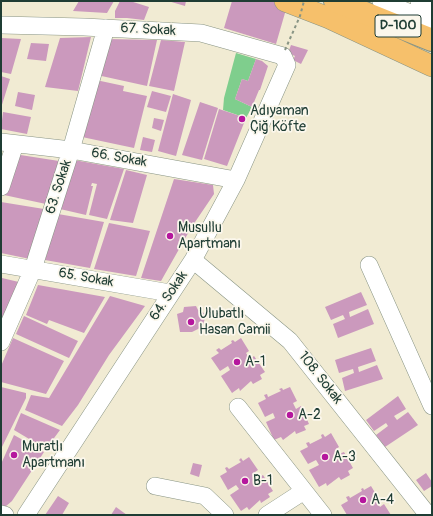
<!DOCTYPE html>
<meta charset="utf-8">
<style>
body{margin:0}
#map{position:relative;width:433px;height:516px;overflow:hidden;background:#f1ebd3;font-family:Pangolin,sans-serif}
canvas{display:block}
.frame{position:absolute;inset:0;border:2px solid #1f3d34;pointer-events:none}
</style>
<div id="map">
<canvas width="433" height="516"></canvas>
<div class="frame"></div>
</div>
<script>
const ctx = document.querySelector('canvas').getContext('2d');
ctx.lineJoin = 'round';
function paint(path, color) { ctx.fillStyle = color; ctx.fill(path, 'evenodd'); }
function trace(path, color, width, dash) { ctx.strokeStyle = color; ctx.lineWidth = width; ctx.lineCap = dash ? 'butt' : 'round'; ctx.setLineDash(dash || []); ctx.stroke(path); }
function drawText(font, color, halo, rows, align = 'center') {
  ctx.font = font + ' Pangolin,sans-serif'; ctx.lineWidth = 3.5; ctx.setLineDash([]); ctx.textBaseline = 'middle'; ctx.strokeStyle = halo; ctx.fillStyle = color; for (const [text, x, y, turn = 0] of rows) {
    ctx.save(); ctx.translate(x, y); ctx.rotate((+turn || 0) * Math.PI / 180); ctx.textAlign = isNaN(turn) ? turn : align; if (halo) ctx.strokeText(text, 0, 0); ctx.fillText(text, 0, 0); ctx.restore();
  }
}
const green = new Path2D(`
 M236,53L256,59L248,81L242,79L235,99L252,107L246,118L223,110L224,98Z`);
const building = new Path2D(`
 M79,1H114L107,13L73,11Z
 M120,1H130L149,7L144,20L127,18H115V11Z
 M168,1H186L185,6Z
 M232,1H271L287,6L276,44L224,28Z
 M91,37L78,91L45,87L60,38Z
 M1,38L21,39L11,74L1,72Z
 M106,39L157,40L147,86L97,75Z
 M161,40L185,42L174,91L149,86Z
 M31,43L49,44L46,61L27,59Z
 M291,45L308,50L301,64L293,60L295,56L288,53Z
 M256,59L262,61L268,66L260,90H259L252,107L235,99L242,79L248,81Z
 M1,76L10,79L1,108Z
 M96,80L124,86L123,91L147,96L134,148L82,137Z
 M152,91L171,96L166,112L147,107Z
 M18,92L35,95L32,110L15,106Z
 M173,94L191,100L176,156L158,151Z
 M200,102L218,108L202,160L182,155Z
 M219,109L246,118L227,166L204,159Z
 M3,112L31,117L27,134L1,129Z
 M154,118L164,120L161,131L152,128Z
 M143,137L155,140L152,152L140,150Z
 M14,154L59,161L46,204L4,195Z
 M74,160L124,169L107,219L89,215L97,184L92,183L91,186H93L86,215L60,209Z
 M126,170L147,175L133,223L110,220Z
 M174,179L213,185L214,194L191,228L161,281L141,278Z
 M1,202L44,209L30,259L1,253Z
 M58,214L104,222L90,268L45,260Z
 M109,223L150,231L136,276L94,269Z
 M2,278L23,283L1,327V280Z
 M38,285L66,290L105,297L84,333L49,320L47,324L26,315Z
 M361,292L367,305L349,312L350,317L368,309L374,324L338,338L333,324L345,319L343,315L331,320L325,307Z
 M110,296L145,306L109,355L78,405L62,426L25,410L31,395L49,398Z
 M196,306L198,310L202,311L206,316L202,327L192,332H180L177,314L183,312L184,307Z
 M24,316L78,341L69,358L16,334Z
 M13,338L64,361L46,394L1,382V366Z
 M241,338L249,351L246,353L250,359L254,356L265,372L260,375L262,379L253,384L251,381L240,391L239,388L232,393L221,376L230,370L228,366L220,371L211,358L219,353L216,350L219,348L221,350L232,343L231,341L233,340L235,342Z
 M371,348L376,361L358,367L359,372L377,365L383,379L345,391L342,378L354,373L353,369L339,373L335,360Z
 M1,387L26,393V398L1,449Z
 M290,387L297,401L293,403L296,409L301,406L309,424L304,426L306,430L296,434L295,431L283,440L281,437L274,440L266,422L275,418L273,413L265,417L258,403L266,399L264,395L267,394L268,397L281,391L279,389L282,388L283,390Z
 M398,396L406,409L394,416L397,420L408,412L418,425L385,447L376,435L388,426L386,423L374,431L366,420Z
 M21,413L60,430L46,449L14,430Z
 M331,433L339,447L336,449L339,454L344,452L353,468L348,471L350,475L341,480L339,477L327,486L326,483L319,487L309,470L319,465L316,460L308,464L300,451L308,447L306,443L309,442L310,444L322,438L321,435L323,434L325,437Z
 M14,435L44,452L12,501L5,507L1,506V464Z
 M249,457L258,470L255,472L258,478L263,475L273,491L268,494L270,497L261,503L260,500L249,510L247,507L241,511L230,495L239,489L236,485L228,490L220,476L227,472L225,468L227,467L229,469L241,462L239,460L241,458L243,461Z
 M193,463L202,465L199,477L190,474Z
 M426,473L432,482V486L424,491L416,480Z
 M371,486L379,499L376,501L380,507L384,504L391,515H347L341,505L348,501L346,497L349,496L350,498L362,491L361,489L363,488L364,490Z
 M58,496L69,503L62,515H45Z
 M116,507L127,515H111Z`);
const minor = new Path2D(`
 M381,1L432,22
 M419,1L432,6
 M1,25L84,27L201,33L283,56L287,65L236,180L193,260L26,515
 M1,142L71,150L236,180
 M1,187L15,144
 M193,260L290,341L428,515
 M1,264L170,293
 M369,265L432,406
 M1,342L33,269L71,150L106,28
 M238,407L323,515
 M155,486L205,496L225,515
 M1,514L5,515
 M267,515L304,491`);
const major = new Path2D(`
 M285,1L329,18L432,66`);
const highway = new Path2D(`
 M335,1L432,40`);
const pathBridge = new Path2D(`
 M285,50L300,16L304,1`);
const markers = [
 [242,119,4,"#b5179e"],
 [170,236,4,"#b5179e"],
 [191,322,4,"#b5179e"],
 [237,362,4,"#b5179e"],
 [290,415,4,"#b5179e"],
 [14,455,4,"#b5179e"],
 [325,457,4,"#b5179e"],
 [245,481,4,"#b5179e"],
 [363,500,4,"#b5179e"]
];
const shields = [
 [398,26,46]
];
const shieldNames = [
 ["D-100",398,26]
];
const streetNames = [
 ["67. Sokak",148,30,3],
 ["66. Sokak",119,158,10],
 ["63. Sokak",59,187,-72],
 ["65. Sokak",86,278,10],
 ["64. Sokak",169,296,-56],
 ["108. Sokak",320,378,52]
];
const poiNames = [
 ["Adıyaman",250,111],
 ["Çiğ Köfte",250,127],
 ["Musullu",178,228],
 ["Apartmanı",178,244],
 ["Ulubatlı",199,314],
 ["Hasan Camii",199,330],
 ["A-1",245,362],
 ["A-2",298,415],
 ["Muratlı",22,447],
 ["Apartmanı",22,463],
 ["A-3",333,457],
 ["B-1",253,481],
 ["A-4",371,500]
];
paint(green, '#7fce8d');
paint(building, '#cb99bd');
trace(minor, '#889484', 18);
trace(major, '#889484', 22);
trace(highway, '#889484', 24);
trace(minor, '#fff', 17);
trace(major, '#f6c06b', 21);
trace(highway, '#f6c06b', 22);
trace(pathBridge, '#889484', 2, [3, 3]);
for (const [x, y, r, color] of markers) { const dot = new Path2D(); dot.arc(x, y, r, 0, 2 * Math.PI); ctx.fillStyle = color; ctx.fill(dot); trace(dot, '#fbf7ec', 1.5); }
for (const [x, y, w] of shields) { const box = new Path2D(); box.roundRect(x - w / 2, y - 11, w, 22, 3); ctx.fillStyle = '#fbf7ec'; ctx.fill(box); trace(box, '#1f3d34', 1); }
drawText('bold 13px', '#1f3d34', null, shieldNames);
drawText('14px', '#1f3d34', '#fbf7ec', streetNames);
drawText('14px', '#1f3d34', '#fbf7ec', poiNames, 'left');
</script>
